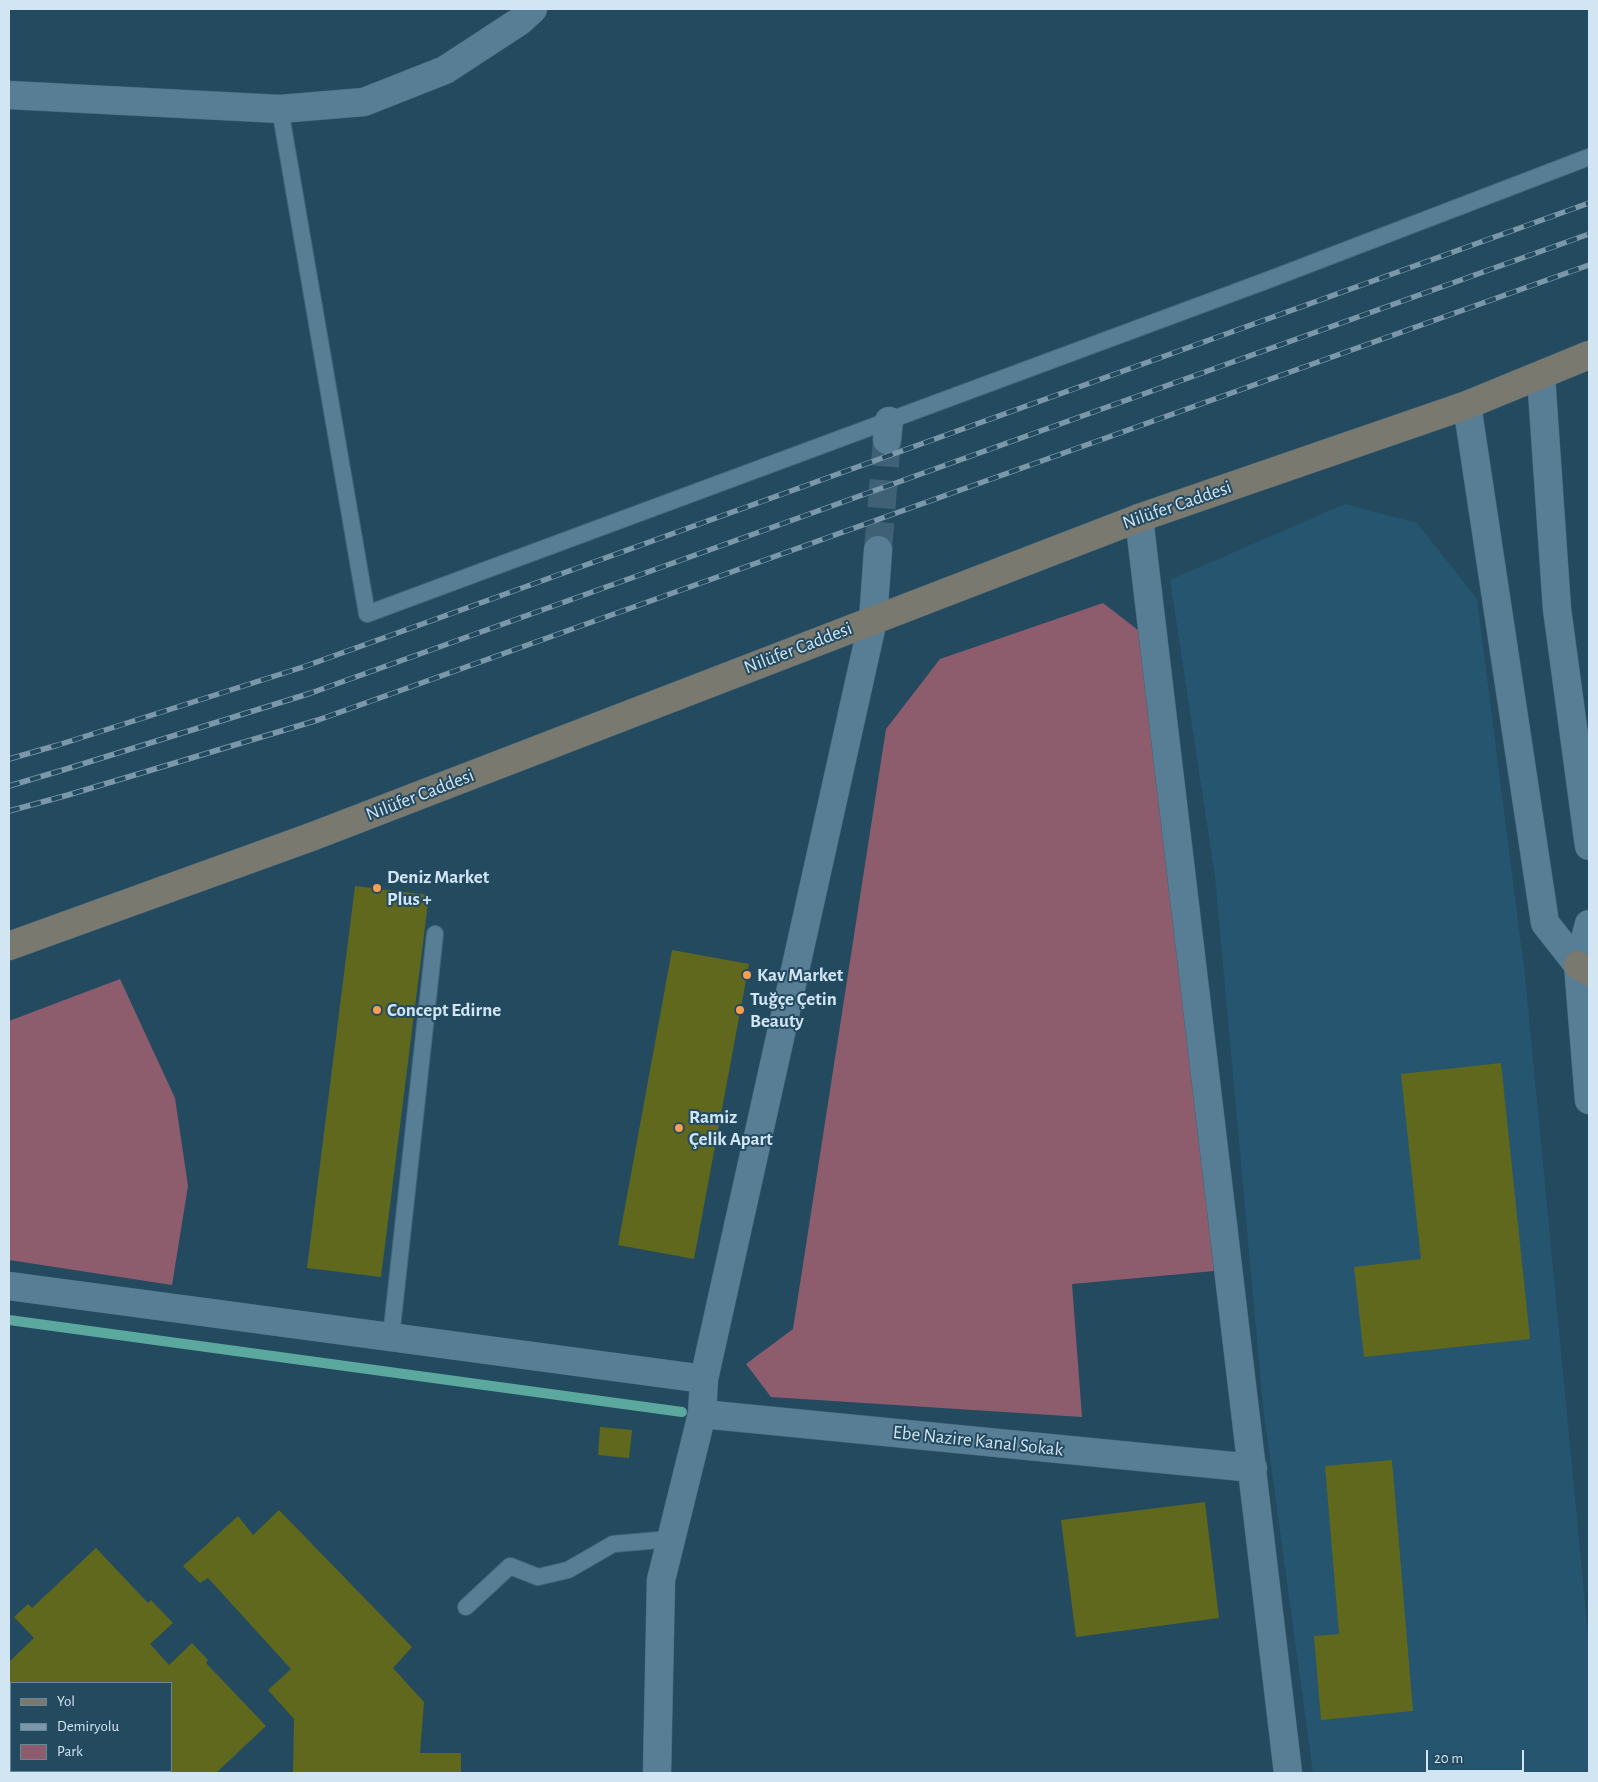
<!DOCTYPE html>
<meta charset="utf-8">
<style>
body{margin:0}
#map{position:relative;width:1598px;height:1782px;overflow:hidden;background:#244a60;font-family:"Alegreya Sans",sans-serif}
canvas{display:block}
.frame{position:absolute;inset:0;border:10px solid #d1e5f3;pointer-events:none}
.legend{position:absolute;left:10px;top:1682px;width:162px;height:90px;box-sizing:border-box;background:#244a60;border:1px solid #69889b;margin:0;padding:6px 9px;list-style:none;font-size:15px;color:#d1e5f3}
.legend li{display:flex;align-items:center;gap:10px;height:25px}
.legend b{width:25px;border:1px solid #69889b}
.scale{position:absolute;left:1426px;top:1750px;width:98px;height:22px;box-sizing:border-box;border:2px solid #d1e5f3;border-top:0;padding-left:6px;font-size:15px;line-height:18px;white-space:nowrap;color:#d1e5f3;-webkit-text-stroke:4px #244a60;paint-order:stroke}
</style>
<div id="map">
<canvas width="1598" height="1782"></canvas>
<div class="frame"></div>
<ul class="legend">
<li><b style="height:6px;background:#7a7970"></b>Yol</li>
<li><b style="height:6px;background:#7b98aa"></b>Demiryolu</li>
<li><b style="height:14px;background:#8d5d6e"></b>Park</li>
</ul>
<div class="scale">20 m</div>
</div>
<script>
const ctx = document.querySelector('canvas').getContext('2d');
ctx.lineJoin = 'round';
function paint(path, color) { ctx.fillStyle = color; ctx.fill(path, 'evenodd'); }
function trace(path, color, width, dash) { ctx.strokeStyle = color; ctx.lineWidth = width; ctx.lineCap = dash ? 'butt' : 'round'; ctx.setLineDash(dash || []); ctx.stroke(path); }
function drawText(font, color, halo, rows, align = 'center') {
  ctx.font = font + ' "Alegreya Sans",sans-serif'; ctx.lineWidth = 4; ctx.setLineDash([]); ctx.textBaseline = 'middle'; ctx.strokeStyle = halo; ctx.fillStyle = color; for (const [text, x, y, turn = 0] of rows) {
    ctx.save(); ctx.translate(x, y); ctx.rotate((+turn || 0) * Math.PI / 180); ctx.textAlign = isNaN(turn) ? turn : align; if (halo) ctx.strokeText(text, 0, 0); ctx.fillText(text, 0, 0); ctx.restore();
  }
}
const built = new Path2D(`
 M1345,504L1417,523L1477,599L1525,976L1589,1644V1773H1313L1263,1406L1215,877L1170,580Z`);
const green = new Path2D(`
 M1103,603L1143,634L1214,1271L1072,1284L1082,1417L771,1397L746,1364L793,1329L886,729L940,659Z
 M120,979L175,1098L188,1186L172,1285L9,1260V1021Z`);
const stream = new Path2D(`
 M9,1320L682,1412`);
const building = new Path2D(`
 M355,886L429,895L381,1277L307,1268Z
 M672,950L749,964L694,1259L618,1245Z
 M1501,1063L1530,1339L1364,1357L1354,1267L1421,1259L1401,1074Z
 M600,1427L632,1430L629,1458L598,1455Z
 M1392,1460L1413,1711L1321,1720L1314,1636L1339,1634L1325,1466Z
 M1205,1502L1219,1618L1076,1637L1061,1520Z
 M279,1510L412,1647L393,1668L424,1702L420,1753H461V1773H293L294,1719L268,1690L291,1669L208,1578L200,1583L183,1566L238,1516L253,1535Z
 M96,1548L148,1603L151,1600L173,1623L150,1644L169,1665L192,1643L208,1660L206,1663L266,1726L216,1773H9V1662L34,1638L14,1617L28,1604L32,1608ZM11,1683H171V1771H11Z`);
const minorTunnel = new Path2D(`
 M878,550L887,440`);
const service = new Path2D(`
 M280,109L367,614L1268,280L1589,157
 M391,1337L435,934
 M466,1607L510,1566L538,1577L568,1570L613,1544L671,1539`);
const minor = new Path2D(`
 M9,95L280,109L364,102L445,70L520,21L533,9
 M887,440L889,421
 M1139,518L1288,1773
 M878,550L873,620L704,1379L702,1414L1253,1468
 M9,1286L704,1379`);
const tertiary = new Path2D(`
 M1541,376L1557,609L1589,846
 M1467,405L1545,923L1578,965
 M1589,924L1578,965L1589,1100
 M657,1773L661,1580L702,1414`);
const secondary = new Path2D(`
 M9,946L311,837L1139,518L1467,405L1589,355
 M1578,965L1589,972`);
const rail = new Path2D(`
 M9,759L58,745L303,667L1589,203
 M9,786L63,770L311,693L1589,234
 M9,811L68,795L318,720L1589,265`);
const markers = [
 [377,888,5,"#fc9d54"],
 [747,975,5,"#fc9d54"],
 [377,1010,5,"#fc9d54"],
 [740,1010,5,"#fc9d54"],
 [679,1128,5,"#fc9d54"]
];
const streetNames = [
 ["Nilüfer Caddesi",1177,505,-19],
 ["Nilüfer Caddesi",798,648,-21],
 ["Nilüfer Caddesi",420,795,-21],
 ["Ebe Nazire Kanal Sokak",978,1441,6]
];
const poiNames = [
 ["Deniz Market",387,877],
 ["Plus +",387,899],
 ["Kav Market",757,975],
 ["Tuğçe Çetin",750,999],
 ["Beauty",750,1021],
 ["Concept Edirne",387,1010],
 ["Ramiz",689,1117],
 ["Çelik Apart",689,1139]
];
paint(built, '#26556f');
paint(green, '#8d5d6e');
trace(stream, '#5ba89e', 10);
paint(building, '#5f681d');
trace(minorTunnel, '#3e6176', 28, [28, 14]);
trace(service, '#446678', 18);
trace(minor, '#446678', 29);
trace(tertiary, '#446678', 29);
trace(secondary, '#446678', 29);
trace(service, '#577e95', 16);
trace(minor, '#577e95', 28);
trace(tertiary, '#577e95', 28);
trace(secondary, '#7a7970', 28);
trace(rail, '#7b98aa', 5.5);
trace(rail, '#244a60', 4, [11]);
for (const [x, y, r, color] of markers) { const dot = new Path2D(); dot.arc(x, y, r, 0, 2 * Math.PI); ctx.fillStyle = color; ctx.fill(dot); trace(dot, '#244a60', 2); }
drawText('19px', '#d1e5f3', '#244a60', streetNames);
drawText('bold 19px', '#d1e5f3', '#244a60', poiNames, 'left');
</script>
